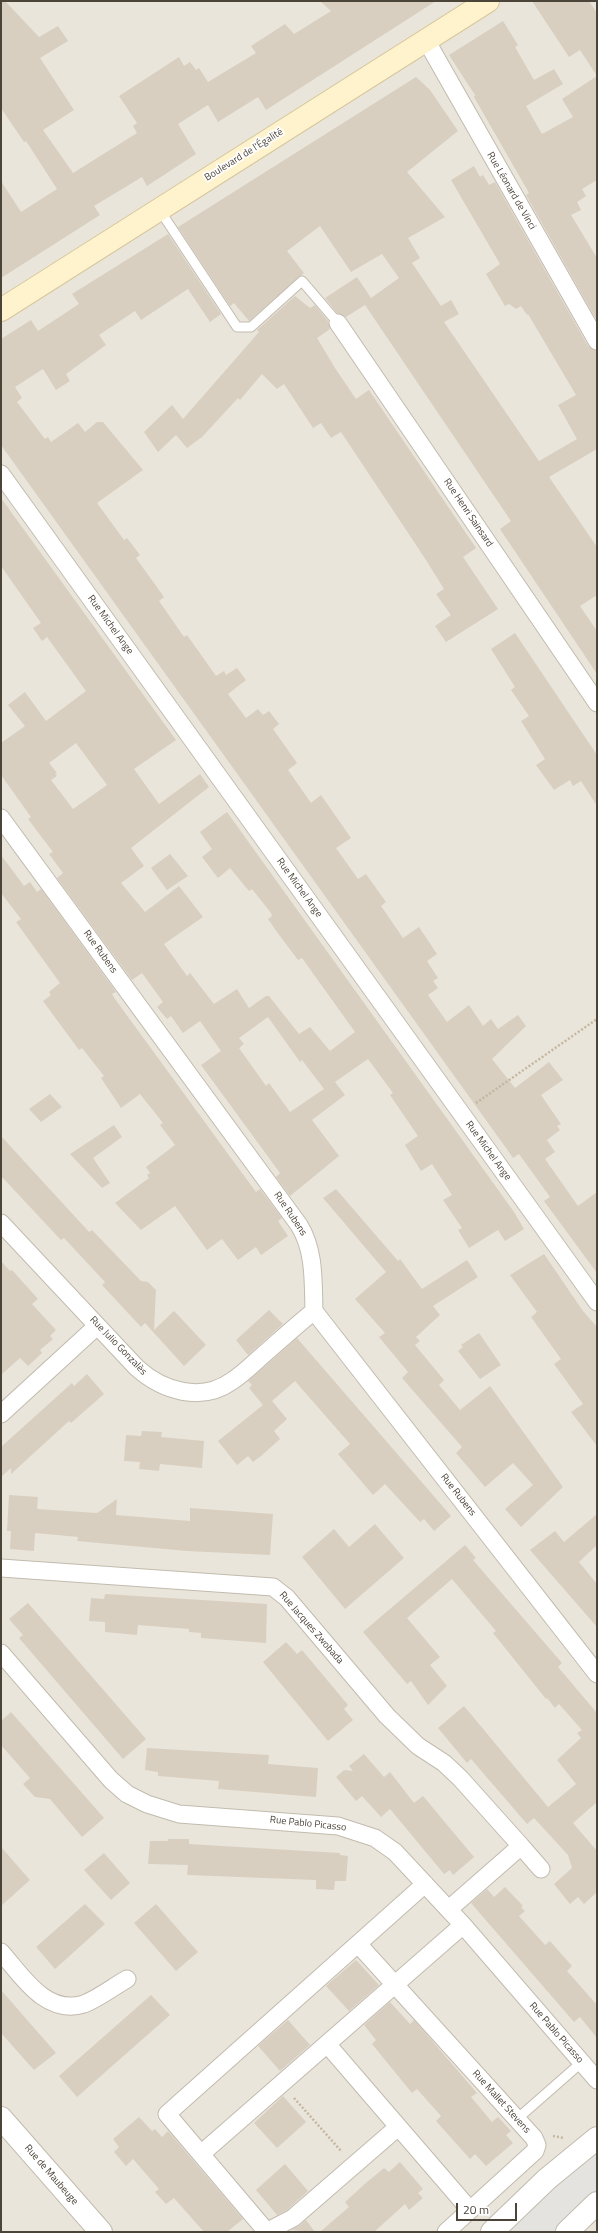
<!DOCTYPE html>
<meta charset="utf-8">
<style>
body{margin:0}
#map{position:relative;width:598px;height:2233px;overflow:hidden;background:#f6f3ec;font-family:"Titillium Web",sans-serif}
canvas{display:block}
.frame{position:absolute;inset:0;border:2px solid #4b4439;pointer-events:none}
.scale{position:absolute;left:456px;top:2203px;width:61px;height:18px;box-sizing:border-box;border:2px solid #4b4439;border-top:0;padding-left:5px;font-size:12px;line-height:14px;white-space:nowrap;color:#4b4439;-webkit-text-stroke:3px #fff;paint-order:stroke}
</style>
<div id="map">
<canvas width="598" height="2233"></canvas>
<div class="frame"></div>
<div class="scale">20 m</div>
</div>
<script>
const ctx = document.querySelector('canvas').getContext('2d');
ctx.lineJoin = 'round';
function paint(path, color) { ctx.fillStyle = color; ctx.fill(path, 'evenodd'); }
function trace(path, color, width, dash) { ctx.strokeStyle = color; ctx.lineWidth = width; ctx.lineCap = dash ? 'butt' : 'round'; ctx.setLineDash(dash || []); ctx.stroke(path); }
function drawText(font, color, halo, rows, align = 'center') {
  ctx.font = font + ' "Titillium Web",sans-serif'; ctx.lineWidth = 3.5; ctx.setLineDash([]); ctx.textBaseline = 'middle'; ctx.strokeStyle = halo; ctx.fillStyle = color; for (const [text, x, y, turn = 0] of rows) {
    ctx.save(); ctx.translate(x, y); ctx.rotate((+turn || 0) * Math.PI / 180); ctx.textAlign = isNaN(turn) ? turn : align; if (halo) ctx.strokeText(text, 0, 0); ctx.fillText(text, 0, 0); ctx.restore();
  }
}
const residential = new Path2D(`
 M1,1H597V2232H1Z`);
const parking = new Path2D(`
 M597,2148V2190L554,2232H510Z`);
const building = new Path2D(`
 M1,1H5L39,37L58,26L68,41L40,58L74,110L43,130L73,173L137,133L133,126L137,123L119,96L179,57L184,66L190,62L196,70L199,68L208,82L256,53L251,46L285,24L294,34L331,11L320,1H436L266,110L258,97L218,122L208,105L178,124L196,154L147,186L142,177L94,206L100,215L1,278V181L21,212L57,189L26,141L24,142L1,108Z
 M532,1H589L597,13V76L580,50L569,57Z
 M503,21L518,45L515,47L534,80L554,69L563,84L526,106L542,134L573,117L562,99L597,76V180L582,189L586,196L577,202L581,210L571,215L597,258V321L526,195L529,193L474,97L475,95L449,55Z
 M416,77L430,90L458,131L407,172L445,217L408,238L420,258L412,263L441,306L451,300L459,314L444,322L539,461L577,439L558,405L576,395L528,314L527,315L521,306L516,309L509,304L505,306L486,274L500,264L451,180L474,166L480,177L483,175L489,185L495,182L588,346L597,351V449L549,477L597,547V595L580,606L597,631V674L500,529L511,521L365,305L346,317L337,313L325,298L357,277L371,298L399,278L382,254L351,272L320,226L287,251L304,273L249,321L234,303L230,306L178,227Z
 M168,234L221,314L210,322L188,289L141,320L135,311L99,335L106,345L66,374L70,381L56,390L43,369L15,387L22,398L17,402L45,439L48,437L51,442L78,423L85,432L97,422H103L143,470L97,503L124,540L127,538L140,555L136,558L164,597L159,601L184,637L187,635L216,676L224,671L226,675L237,668L246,680L228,694L246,718L258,709L263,715L269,711L279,724L273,729L297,763L288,770L311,803L321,795L351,838L336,848L358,879L366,874L386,902L381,906L403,938L419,927L437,954L427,961L438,978L433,981L438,988L428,995L447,1022L469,1005L483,1026L491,1019L498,1029L518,1015L526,1026L492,1059L515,1088L549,1062L563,1080L541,1095L561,1124L557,1126L560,1130L547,1140L555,1152L545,1159L578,1206L597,1192V1273L544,1201L550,1197L519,1154L513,1158L506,1148L1,445V339L31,320L38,331L79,304L72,294Z
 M295,296L310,308L315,305L328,321L330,329L317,338L335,368L356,399L369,390L476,548L463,557L498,609L446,642L435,626L451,615L436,594L444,589L426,560L341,432L331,438L321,423L313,428L284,384L277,389L262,374L240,400L238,398L202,437L187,448L176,435L158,452L144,432L172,405L183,419L259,332L257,330Z
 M1,498L176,740L134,769L159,804L200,774L209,787L131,848L144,866L121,883L145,912L179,886L203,917L164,944L187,976L190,973L214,1004L237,989L249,1008L266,996H269L299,1034L310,1027L330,1051L355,1032L302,958L298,960L277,932L268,919L272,916L271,913L252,889L249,891L230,868L218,878L202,857L212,849L200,832L227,812L514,1212L524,1229L505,1241L498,1230L469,1248L458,1230L462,1228L443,1200L452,1195L432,1164L421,1171L405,1145L418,1136L390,1095L393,1093L368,1059L335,1082L345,1095L312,1120L339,1156L290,1196L276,1177L280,1173L201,1065L221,1051L200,1021L183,1033L171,1016L167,1019L157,1007L163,1002L142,973L132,980L57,878L63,873L49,854L53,852L28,819L31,817L1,775V743L25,726L8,705L25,692L46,721L86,691L47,637L42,641L33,628L41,623L1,566ZM76,743L107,785L73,809L51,780L57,776L55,774L57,773L49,763ZM268,1017L300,1062L302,1060L324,1089L290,1112L269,1083L266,1086L239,1048L244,1044L239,1038Z
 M515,633L597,755V806L581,781L573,786L570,780L554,790L536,765L545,759L521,721L529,716L511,690L515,687L491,649Z
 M170,854L188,876L167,890L151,868Z
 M1,855L24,886L30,882L37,892L41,889L116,992L112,994L115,999L228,1154L256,1192L260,1189L282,1218L278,1221L288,1236L261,1255L256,1247L238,1260L222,1239L207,1250L175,1206L141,1230L115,1203L149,1178L147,1175L150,1173L146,1167L175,1145L160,1125L163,1123L140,1094L121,1108L101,1078L104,1076L82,1048L79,1050L43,1001L51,995L49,992L60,983L16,922L21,919L1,893Z
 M50,1094L62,1107L41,1122L29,1109Z
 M114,1125L122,1137L93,1158L110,1183L102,1188L70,1154Z
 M1,1136L89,1232L92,1230L141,1281L148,1282L156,1290L154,1330L174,1311L206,1345L184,1366L145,1323L141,1327L102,1285L105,1282L64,1238L61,1240L1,1176Z
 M336,1189L398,1261L400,1259L422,1289L467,1260L478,1277L433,1306L440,1315L416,1337L420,1341L415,1345L444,1380L439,1385L460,1410L490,1386L563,1487L521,1527L505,1509L533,1485L513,1463L485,1487L456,1453L462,1447L402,1378L408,1372L379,1337L385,1333L355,1299L386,1272L323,1198Z
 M544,1254L583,1311L597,1327V1446L571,1412L583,1404L554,1364L561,1359L531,1317L537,1312L510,1275Z
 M1,1261L10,1271L12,1270L38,1299L32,1304L56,1330L50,1336L53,1339L40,1350L42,1353L28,1366L20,1358L1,1375Z
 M269,1310L283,1324L248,1355L236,1340Z
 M479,1333L501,1365L480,1379L458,1351L463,1347L461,1345Z
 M297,1338L451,1516L434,1531L424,1519L420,1522L385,1484L373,1495L338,1454L350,1444L295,1381L272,1401L287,1419L274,1431L280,1439L261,1456L253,1462L248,1456L237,1465L218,1441L263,1405L249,1388L252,1385L248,1381Z
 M87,1374L104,1394L71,1423L69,1421L11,1474V1468L1,1477V1447L72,1383L74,1386Z
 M142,1431L162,1432L161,1437L204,1441L202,1468L160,1464L159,1471L150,1470L139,1469L140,1462L124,1461L126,1435L141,1436Z
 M9,1495L38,1497L37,1509L97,1513L117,1499L116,1515L190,1521V1508L273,1514L270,1555L187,1551L77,1541L78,1537L35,1533L34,1551L10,1549L11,1531H7Z
 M597,1514V1545L579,1562L597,1584V1627L530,1550L555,1531L564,1542Z
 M375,1524L404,1558L345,1609L302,1557L334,1529L349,1547Z
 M465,1545L476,1558L473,1560L562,1663L558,1667L597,1713V1802L573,1823L597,1851V1892L584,1904L578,1897L570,1904L554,1884L572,1868L568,1855L534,1818L527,1824L471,1759L467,1763L438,1728L464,1706L548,1807L576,1784L557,1760L581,1738L577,1733L582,1730L559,1704L555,1708L547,1698L546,1699L493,1633L496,1631L452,1579L407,1618L440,1657L430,1665L447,1686L428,1705L411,1681L407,1684L363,1632Z
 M105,1594L267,1604L266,1643L201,1638V1633L189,1632V1629L138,1625L137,1635L105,1632V1622L89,1621L91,1598L104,1599Z
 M28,1603L146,1739L123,1759L19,1638L23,1635L9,1619Z
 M286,1642L297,1654L302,1650L348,1705L344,1709L353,1720L328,1741L263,1662Z
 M11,1712L104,1818L82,1837L50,1799L35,1797L23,1784L30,1778L1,1745V1721Z
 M147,1748L269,1755L268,1764L318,1768L316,1797L218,1789L219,1781L158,1776V1772L145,1770Z
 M364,1754L384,1777L390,1772L414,1803L423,1796L474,1857L453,1875L450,1870L444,1874L390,1809L381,1817L362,1796L356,1801L336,1777L344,1770L353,1771L349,1766Z
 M168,1839H189V1844L340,1853V1855L348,1856L346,1881H335L334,1890L316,1889V1880L187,1875L188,1865L148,1864L150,1841H168Z
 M1,1847L30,1880L1,1906Z
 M104,1853L130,1883L111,1900L84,1870Z
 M505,1887L523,1906L521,1907L525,1911L519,1916L545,1945L550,1941L572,1966L567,1971L597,2005V2038L580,2017L574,2022L471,1903L487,1889L494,1897Z
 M85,1904L105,1924L55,1969L36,1947Z
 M156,1904L198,1952L176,1971L134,1923Z
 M356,1960L379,1985L349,2011L326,1986Z
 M1,1990L56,2053L34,2070L1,2033Z
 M151,1995L170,2015L77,2097L59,2076Z
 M390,2002L410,2024L414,2020L477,2093L471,2097L492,2122L498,2117L511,2131L506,2135L513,2143L486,2166L475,2154L470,2159L436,2121L441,2116L417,2089L412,2093L372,2044L376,2040L364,2025Z
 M288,2020L310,2045L280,2071L258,2046Z
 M283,2096L306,2122L277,2148L254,2123Z
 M139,2117L152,2131L155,2129L162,2137L168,2131L243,2219L227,2232H204L174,2198L166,2204L155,2192L159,2189L133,2159L126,2166L114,2152L119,2147L113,2139Z
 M400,2162L423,2189L418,2193L423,2198L409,2210L405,2204L374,2232H320L349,2207L345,2202L367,2182L384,2168L389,2172Z
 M285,2164L308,2191L287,2210L277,2215L256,2190Z
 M306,2220L315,2232L291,2230L299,2226Z`);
const path = new Path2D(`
 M476,1103L597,1019
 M294,2098L342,2152
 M553,2136L564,2138`);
const service = new Path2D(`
 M159,209L237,327H251L302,281L338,323
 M517,2119L582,2062`);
const minor = new Path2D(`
 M426,40L597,341
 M338,323L597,703
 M1,474L597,1302
 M1,818L299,1225C315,1251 313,1281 314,1311L597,1674
 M1,1223L137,1368C163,1391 201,1403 232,1381C243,1374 253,1364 263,1355C280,1340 297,1325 314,1311
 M1,1414L97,1326
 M1,1568L273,1587L287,1598L387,1716L418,1746L444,1763L460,1778L521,1846
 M1,1653L111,1780L127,1794L147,1804L179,1814L338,1826L375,1838L395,1852L463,1925L597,2080
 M449,1909L521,1846L541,1869
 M358,1944L534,2138L537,2145L535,2151L446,2232
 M1,1952C22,1976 46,2016 84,2004C99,1998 113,1987 127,1979
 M327,2044L470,2210
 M201,2154L463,1925
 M268,2231L293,2218L398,2127
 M267,2232L167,2114L425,1884`);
const tertiary = new Path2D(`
 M1,2118L101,2232
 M492,2232L547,2179L597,2138
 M567,2232L597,2203`);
const secondary = new Path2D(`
 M1,310L488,1`);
const streetNames = [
 ["Boulevard de l'Égalité",244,155,-32],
 ["Rue Léonard de Vinci",511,191,60],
 ["Rue Henri Sainsard",468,513,56],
 ["Rue Michel Ange",110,625,54],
 ["Rue Michel Ange",299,888,54],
 ["Rue Rubens",100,952,54],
 ["Rue Michel Ange",488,1151,54],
 ["Rue Rubens",290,1214,56],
 ["Rue Julio Gonzalès",118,1346,46],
 ["Rue Rubens",458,1495,52],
 ["Rue Jacques Zwobada",311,1628,49],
 ["Rue Pablo Picasso",308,1824,6],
 ["Rue Pablo Picasso",556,2033,49],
 ["Rue Mallet Stevens",501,2102,48],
 ["Rue de Maubeuge",51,2175,49]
];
paint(residential, '#eae5da');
paint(parking, '#e5e3e0');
paint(building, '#d8cfc1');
trace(service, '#c2bbae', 11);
trace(minor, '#c2bbae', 19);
trace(tertiary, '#c2bbae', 24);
trace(secondary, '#d6c79b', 24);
trace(path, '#c4b79f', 2.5, [2, 2]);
trace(service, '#fff', 9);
trace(minor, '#fff', 17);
trace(tertiary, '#fff', 22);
trace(secondary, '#fff3cd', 22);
drawText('10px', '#4b4439', '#fff', streetNames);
</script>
